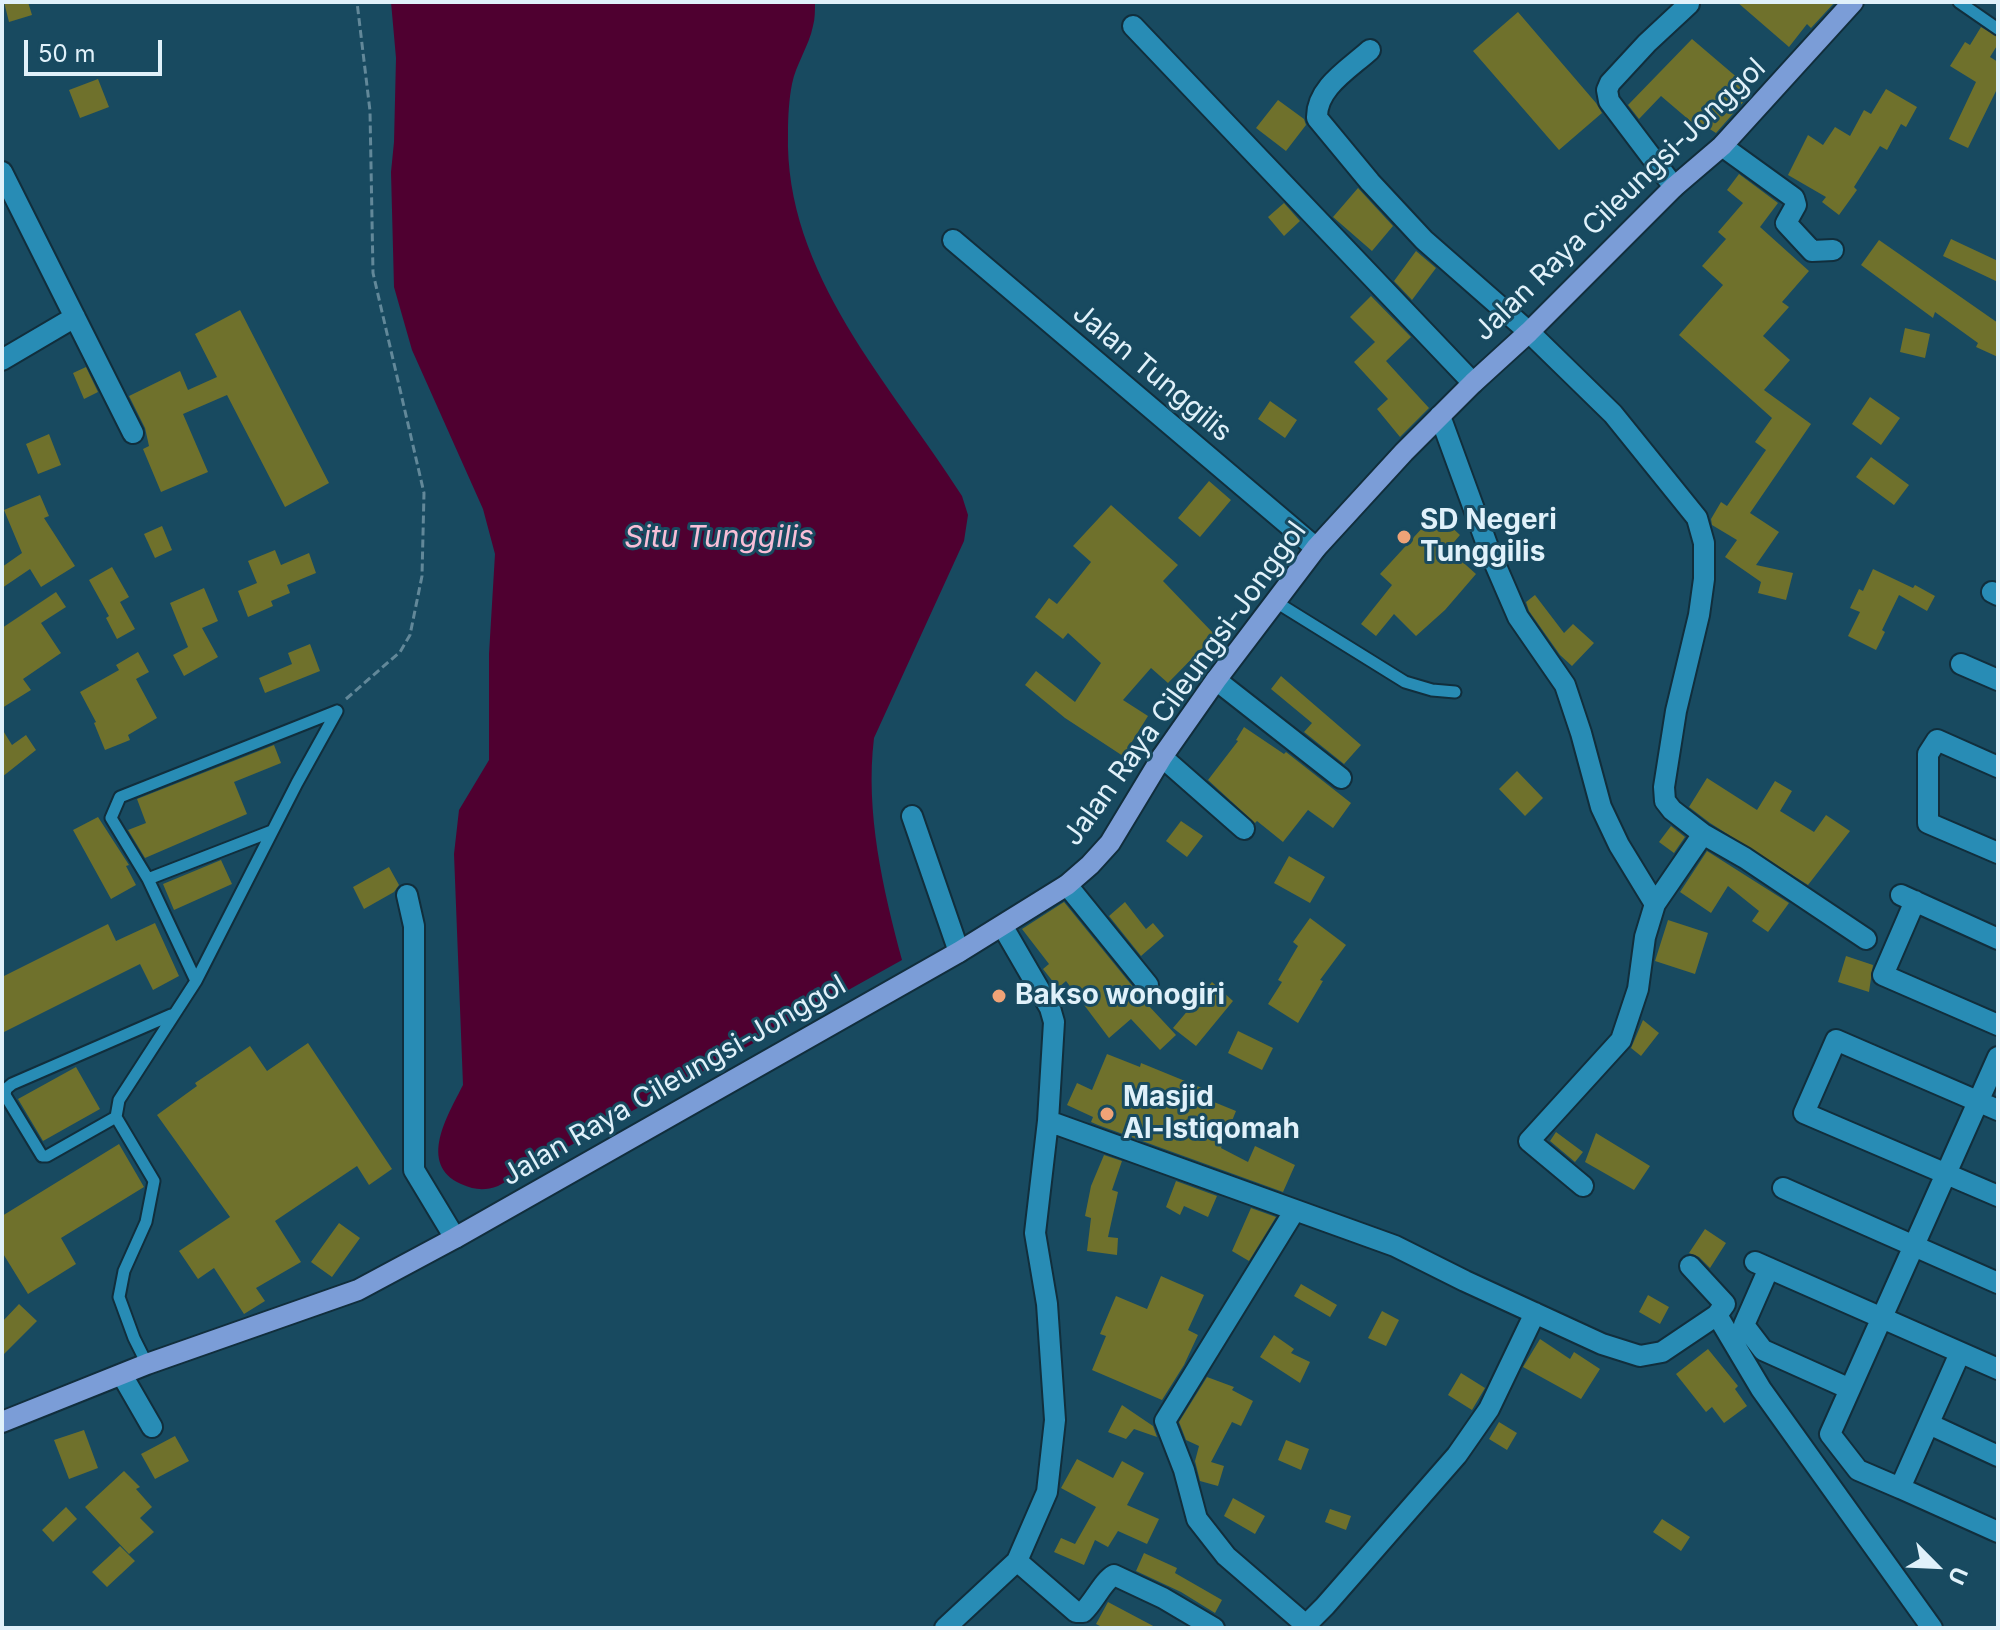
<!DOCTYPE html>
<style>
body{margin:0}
#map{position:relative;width:2000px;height:1630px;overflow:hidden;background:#184a60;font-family:Inter,sans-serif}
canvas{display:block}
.frame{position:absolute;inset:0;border:4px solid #e0f1fa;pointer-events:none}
.north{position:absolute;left:1896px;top:1526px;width:80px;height:80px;-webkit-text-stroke:6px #184a60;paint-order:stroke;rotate:114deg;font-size:22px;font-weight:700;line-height:32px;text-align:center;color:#e0f1fa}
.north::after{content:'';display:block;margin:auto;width:28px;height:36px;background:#e0f1fa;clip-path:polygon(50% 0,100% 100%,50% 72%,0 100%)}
.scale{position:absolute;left:24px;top:40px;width:138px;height:36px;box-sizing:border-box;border:4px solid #e0f1fa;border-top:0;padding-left:10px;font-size:24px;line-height:28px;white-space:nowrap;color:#e0f1fa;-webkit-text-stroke:6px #184a60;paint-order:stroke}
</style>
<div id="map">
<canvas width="2000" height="1630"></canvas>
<div class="frame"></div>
<div class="north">U</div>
<div class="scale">50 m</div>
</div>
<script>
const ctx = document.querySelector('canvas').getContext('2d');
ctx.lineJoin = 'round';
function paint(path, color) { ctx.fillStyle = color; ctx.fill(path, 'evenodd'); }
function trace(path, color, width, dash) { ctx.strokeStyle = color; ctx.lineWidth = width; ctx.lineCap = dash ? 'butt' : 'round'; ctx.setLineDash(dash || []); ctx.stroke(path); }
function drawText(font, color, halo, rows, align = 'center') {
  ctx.font = font + ' Inter,sans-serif'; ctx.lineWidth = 6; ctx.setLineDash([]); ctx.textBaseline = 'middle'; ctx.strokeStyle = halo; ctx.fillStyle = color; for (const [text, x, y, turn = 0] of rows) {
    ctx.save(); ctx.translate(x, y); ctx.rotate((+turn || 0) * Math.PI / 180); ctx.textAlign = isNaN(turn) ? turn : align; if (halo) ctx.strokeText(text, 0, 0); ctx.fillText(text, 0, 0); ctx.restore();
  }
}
const water = new Path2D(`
 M391,2H815C815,10 815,19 813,26C809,46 796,64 792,84C789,99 788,117 788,133C784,274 891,384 962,496L968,515L964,541L874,738C865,812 883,889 902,960L498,1186C484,1191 475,1190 461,1184C417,1164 448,1115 463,1085L454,854L459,810L489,760V654L495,554L483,509L412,350L394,287L391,172L394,142L396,58Z`);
const building = new Path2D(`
 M4,2H28L32,15L9,22Z
 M1737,2H1835L1811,28L1807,24L1789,47Z
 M1518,12L1596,103L1602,113L1559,150L1473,51Z
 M1981,27L1998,37V44L1990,57L1998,62V87L1968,148L1949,139L1976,82L1950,66L1965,42L1970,45Z
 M1692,39L1753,91L1716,133L1705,126L1702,131L1661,96L1639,119L1628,105Z
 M98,79L109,107L80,118L69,90Z
 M1886,89L1917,107L1906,127L1901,124L1887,150L1880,146L1854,187L1857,190L1839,215L1822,202L1826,197L1788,175L1808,135L1823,145L1835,127L1850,136L1864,110L1871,114Z
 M1278,100L1304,119L1306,125L1286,151L1256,128Z
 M1739,174L1778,203L1760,227L1809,271L1782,302L1789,307L1763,336L1790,360L1764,390L1811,424L1750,513L1779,532L1756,565L1793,573L1786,600L1758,593L1761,582L1725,557L1737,540L1712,525L1711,519L1721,502L1727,506L1766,450L1755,442L1772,418L1679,335L1723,285L1702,266L1726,239L1718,232L1743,203L1727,190Z
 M1358,188L1393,226L1372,251L1333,217Z
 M1284,203L1300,221L1284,236L1268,217Z
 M1951,239L1998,261V282L1943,256Z
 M1879,240L1998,323V357L1976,347L1978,343L1935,312L1933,318L1861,265Z
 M1416,251L1436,268L1412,300L1394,281Z
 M1371,296L1411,337L1386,361L1429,408L1400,437L1377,409L1388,399L1354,362L1375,342L1350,317Z
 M240,310L329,483L285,507L227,395L183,414L208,472L161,492L143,449L149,446L145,428L129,396L180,371L188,390L217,377L195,334Z
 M1905,328L1930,334L1925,358L1900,352Z
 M86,367L98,392L84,399L73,373Z
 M1870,397L1900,418L1881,445L1852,424Z
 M1270,401L1297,420L1285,438L1258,419Z
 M49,434L61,465L38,474L26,444Z
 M1871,457L1909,485L1894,505L1856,477Z
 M1209,481L1231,500L1200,537L1178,518Z
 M40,495L49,516L44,518L75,566L41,587L30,569L2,588V567L22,553L4,510Z
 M1111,505L1178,565L1163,581L1215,635L1168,683L1151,668L1123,700L1148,716L1123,756L1065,718L1025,685L1036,671L1075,702L1101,663L1068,633L1063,639L1035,617L1049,598L1057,604L1091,562L1073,546Z
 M1436,513L1460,535L1448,549L1476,574L1445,610L1416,636L1394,614L1376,636L1361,624L1392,585L1380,574Z
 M162,526L172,550L155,558L144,534Z
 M275,550L281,565L309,553L316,573L287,585L290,593L271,601L273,606L248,617L238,591L257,583L248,561Z
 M112,567L129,597L120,602L135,629L117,639L106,618L109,616L89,580Z
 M1873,569L1913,588L1915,585L1935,596L1927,611L1899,595L1882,630L1885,632L1876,650L1848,636L1860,612L1850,608L1859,589L1863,591Z
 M204,588L218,621L202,628L218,657L184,676L173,655L188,647L170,603Z
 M56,592L66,607L41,623L61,653L23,679L31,690L2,708V628Z
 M1535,595L1564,633L1573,624L1594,643L1572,666L1560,655L1529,611L1526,602Z
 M310,644L320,671L265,693L259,678L292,664L288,653Z
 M138,652L149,672L136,679L157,718L128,735L130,740L105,750L94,723L96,722L80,692L119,670L116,665Z
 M1281,676L1361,745L1344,764L1304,732L1312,723L1271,689Z
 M1244,727L1284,754L1286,752L1351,803L1333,828L1308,810L1283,842L1257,821L1255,823L1208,780L1238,741L1236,740Z
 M2,729L12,745L26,735L36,750L2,777Z
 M274,745L281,763L234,782L247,814L145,858L128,830L146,823L137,799Z
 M1517,771L1543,798L1525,816L1499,789Z
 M1707,778L1757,810L1775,781L1792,791L1780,811L1814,832L1826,815L1850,831L1808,885L1710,823L1689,807Z
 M98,817L129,865L126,866L136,885L111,899L73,830Z
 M1181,821L1203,836L1187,857L1166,841Z
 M1671,826L1685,837L1674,853L1659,842Z
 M1707,851L1789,903L1768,932L1752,921L1759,911L1728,886L1711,913L1680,892Z
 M1289,856L1325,877L1310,903L1274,883Z
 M221,860L232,884L174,910L163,884Z
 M389,867L399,885L394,892L364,909L353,887Z
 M1064,902L1138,993L1151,1003L1148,1005L1176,1035L1160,1050L1131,1019L1109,1038L1066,981L1058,988L1043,969L1049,964L1022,929Z
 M1125,902L1146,929L1153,923L1164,936L1141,956L1109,916Z
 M1310,918L1346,945L1320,980L1323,981L1298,1023L1268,1004L1282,982L1278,980L1298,946L1293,942Z
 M1668,920L1708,933L1695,974L1655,961Z
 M155,923L179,976L153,990L140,964L2,1033V977L108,924L116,941Z
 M1846,956L1873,965L1869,992L1838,982Z
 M1212,982L1233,1001L1196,1046L1173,1028Z
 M1643,1020L1659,1033L1641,1056L1631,1048Z
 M1238,1031L1273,1048L1262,1070L1228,1053Z
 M308,1043L392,1169L369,1185L357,1166L275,1221L301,1262L256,1288L265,1301L244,1314L214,1268L198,1279L179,1251L230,1217L157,1115L197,1086L195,1083L250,1046L267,1071Z
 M1107,1054L1140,1067L1141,1063L1207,1090L1204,1098L1236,1111L1221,1148L1248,1162L1255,1146L1295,1165L1283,1192L1098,1125L1091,1122L1093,1117L1067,1105L1077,1083L1092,1090Z
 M76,1067L100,1109L43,1141L18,1099Z
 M1556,1132L1583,1152L1575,1162L1550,1141Z
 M1596,1133L1650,1166L1634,1190L1585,1162Z
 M119,1144L144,1187L61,1238L76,1264L28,1294L2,1252V1216Z
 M1104,1155L1122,1161L1112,1190L1118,1192L1108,1237L1118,1238L1117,1255L1087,1251L1091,1218L1085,1216L1091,1186Z
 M1176,1181L1217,1196L1208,1217L1184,1206L1180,1215L1166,1207Z
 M1251,1208L1276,1217L1249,1261L1232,1251Z
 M339,1223L360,1238L332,1277L311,1262Z
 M1705,1229L1726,1243L1710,1268L1699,1257L1689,1253Z
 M1161,1276L1204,1295L1188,1330L1198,1335L1184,1365L1162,1400L1092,1370L1106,1336L1100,1334L1116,1296L1147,1309Z
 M1301,1284L1337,1305L1330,1317L1294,1296Z
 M1648,1295L1669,1307L1660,1324L1639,1312Z
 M19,1304L37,1321L2,1356V1322Z
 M1382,1311L1399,1320L1386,1346L1368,1338Z
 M1274,1335L1294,1349L1291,1353L1310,1362L1300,1383L1260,1357Z
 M1540,1339L1570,1359L1574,1352L1600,1369L1581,1399L1523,1367Z
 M1708,1349L1738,1386L1735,1389L1747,1406L1724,1423L1712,1407L1706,1412L1676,1374Z
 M1461,1373L1485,1388L1472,1410L1448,1395Z
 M1207,1377L1234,1387L1232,1390L1253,1401L1241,1426L1232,1422L1211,1462L1224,1466L1218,1486L1200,1481L1195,1461L1199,1446L1186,1440L1179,1422Z
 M1122,1405L1153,1426L1157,1437L1134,1429L1126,1439L1108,1432Z
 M1499,1422L1517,1433L1507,1450L1489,1439Z
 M84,1430L98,1468L69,1479L54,1440Z
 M175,1436L189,1461L155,1479L141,1454Z
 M1286,1440L1309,1449L1301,1470L1278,1460Z
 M1077,1459L1113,1478L1122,1461L1144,1473L1127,1505L1159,1519L1147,1544L1118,1531L1108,1547L1095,1540L1084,1565L1054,1552L1061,1538L1075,1544L1096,1507L1061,1488Z
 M124,1471L140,1487L136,1489L152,1507L140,1518L154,1532L129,1554L85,1507Z
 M1233,1498L1265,1516L1255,1534L1224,1516Z
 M66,1507L77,1519L53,1542L42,1530Z
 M1330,1509L1351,1516L1346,1530L1325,1522Z
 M1662,1519L1690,1537L1681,1551L1653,1532Z
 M120,1546L135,1561L107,1587L92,1572Z
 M1144,1553L1177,1568L1175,1573L1222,1600L1215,1613L1181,1592L1136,1571Z
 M1108,1602L1157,1628H1104L1096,1624Z`);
const path = new Path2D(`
 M346,699L400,652L410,635L422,576L424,493L373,273L370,111L357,2`);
const service = new Path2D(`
 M1959,2L1998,29
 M1276,602L1405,682L1432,690L1455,692
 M148,879L272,831
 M196,981L148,879L111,818L120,797L337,711
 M116,1117L47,1156H42L5,1095L6,1089L12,1084L171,1015
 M147,1364L134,1338L119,1297L124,1271L146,1222L154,1181L116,1117L119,1100L196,981L297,783L337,711`);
const minor = new Path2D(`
 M1133,26L1473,383
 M1370,50C1349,69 1316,88 1317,118L1370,182L1424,240L1529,332L1613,414L1697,518L1704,543V579L1699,615L1676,711L1664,787L1665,801L1672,810L1703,834L1745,858L1866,939
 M1722,146L1794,198L1796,205L1786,223L1812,251L1833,250
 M2,172L133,433
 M1674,187L1609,101L1607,90L1610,83L1647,43L1689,4
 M953,240L1316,548
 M2,360L75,317
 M1440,416L1489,550L1518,617L1565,685L1581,733L1601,807L1619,845L1655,904
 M1992,592L1998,595
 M1961,664L1998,680
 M1216,680L1341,778
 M1162,757L1244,829
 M1998,767L1937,740L1928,754V823L1998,853
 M912,816L959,952
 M1067,885L1148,985
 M407,895L414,926V1170L455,1238
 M1901,895L1998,939
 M1915,901L1883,975L1998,1025
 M1998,1110L1836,1040L1804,1113L1998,1196
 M1048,1121L1395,1246L1465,1281L1602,1344L1640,1356L1662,1352L1717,1315L1725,1304L1690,1266
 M1583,1186L1529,1141L1621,1040L1638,989L1645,937L1655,904L1703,834
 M1783,1188L1998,1283
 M1295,1210L1165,1421L1184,1470L1197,1519L1226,1556L1306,1625
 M1755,1262L1998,1369
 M1769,1268L1744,1325L1763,1350L1850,1389
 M1717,1315L1761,1389L1932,1628
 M1960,1353L1900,1488L1998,1532
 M122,1375L152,1427
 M1929,1424L1998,1456
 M1900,1488L1858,1470L1830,1434L1998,1057
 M1017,1561L1076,1612H1083C1094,1602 1103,1581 1114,1575L1163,1598L1214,1628
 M945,1628L1017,1561L1047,1492L1055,1420L1047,1304L1035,1233L1048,1121L1054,1022L1050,1008L1003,927
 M1303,1628L1325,1606L1457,1455L1489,1409L1535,1313`);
const primary = new Path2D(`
 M2,1422L147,1364L358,1290L455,1238L959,952L1067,885L1090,865L1110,843L1162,757L1216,680L1316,548L1404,452L1473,383L1529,332L1674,187L1722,146L1853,2`);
const markers = [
 [1404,537,8,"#efa377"],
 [999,996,8,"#efa377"],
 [1107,1114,8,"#efa377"]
];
const streetNames = [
 ["Jalan Raya Cileungsi-Jonggol",1620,200,-44],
 ["Jalan Tunggilis",1152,373,40],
 ["Jalan Raya Cileungsi-Jonggol",1185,684,-54],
 ["Jalan Raya Cileungsi-Jonggol",674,1081,-30]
];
const poiNames = [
 ["SD Negeri",1420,521],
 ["Tunggilis",1420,553],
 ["Bakso wonogiri",1015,996],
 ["Masjid",1123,1098],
 ["Al-Istiqomah",1123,1130]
];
const waterNames = [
 ["Situ Tunggilis",719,538]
];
paint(water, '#4f0030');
paint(building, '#6f712c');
trace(service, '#112e3c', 15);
trace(minor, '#112e3c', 24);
trace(primary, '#112e3c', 24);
trace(path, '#628899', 3, [8, 4]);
trace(service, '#288cb5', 11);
trace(minor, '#288cb5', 20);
trace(primary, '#7b9dd7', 20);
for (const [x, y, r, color] of markers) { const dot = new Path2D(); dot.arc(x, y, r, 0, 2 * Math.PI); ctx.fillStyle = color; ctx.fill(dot); trace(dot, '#184a60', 3); }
drawText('28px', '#e0f1fa', '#184a60', streetNames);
drawText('bold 28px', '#e0f1fa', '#184a60', poiNames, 'left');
drawText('italic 30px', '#f7bed7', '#184a60', waterNames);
</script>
